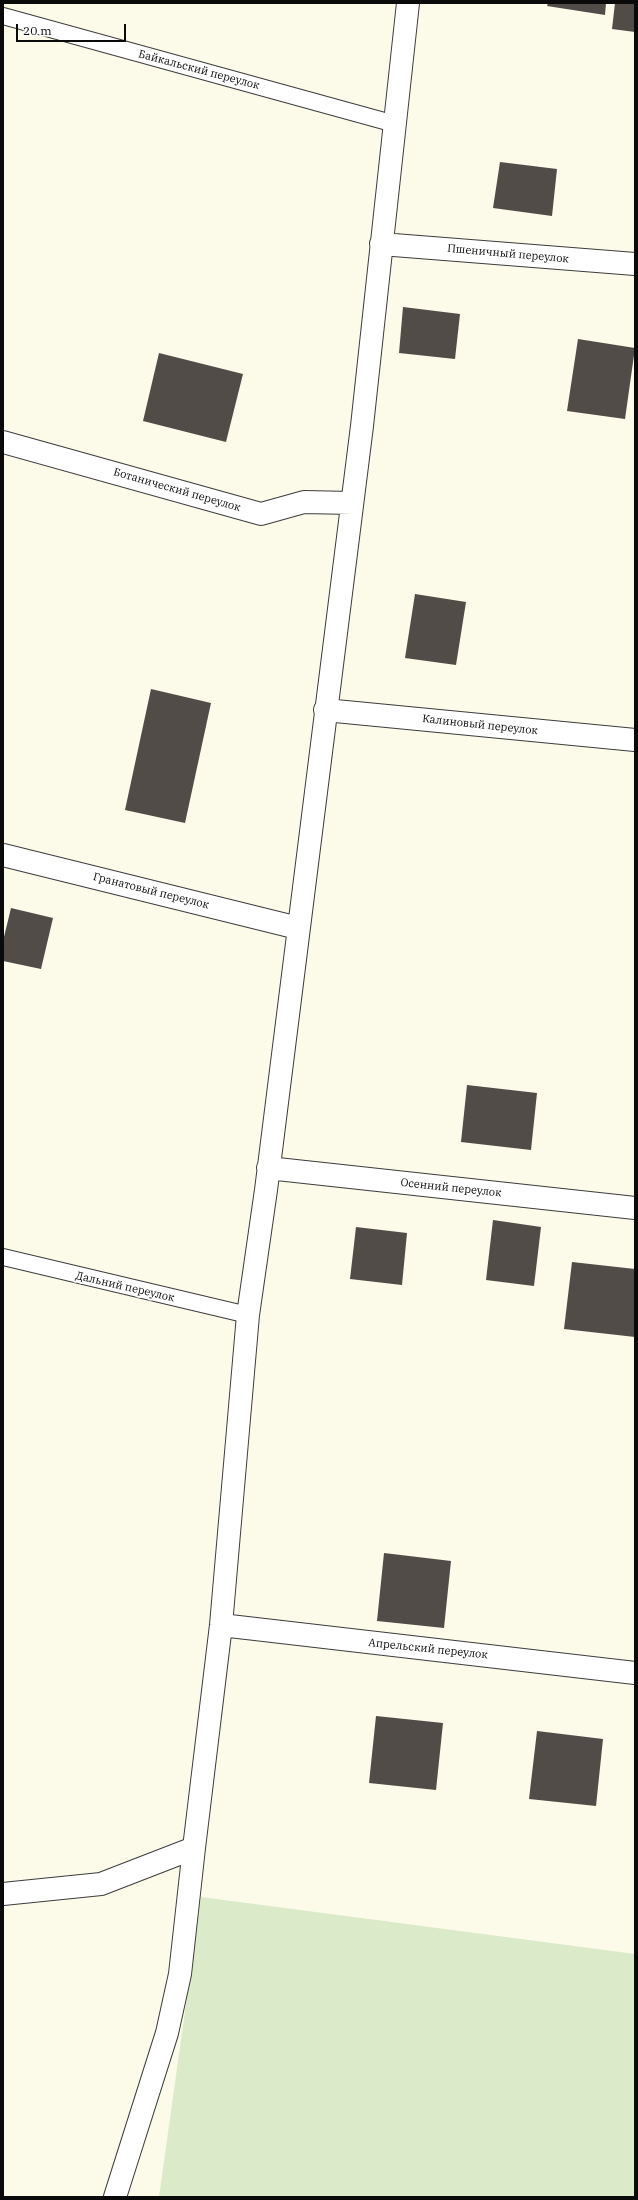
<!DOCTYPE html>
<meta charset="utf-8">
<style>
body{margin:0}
#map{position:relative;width:638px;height:2200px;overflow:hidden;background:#fcfae9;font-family:"IBM Plex Serif",serif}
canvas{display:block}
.frame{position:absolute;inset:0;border:4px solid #0a0a0a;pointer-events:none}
.scale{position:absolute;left:16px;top:24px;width:110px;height:18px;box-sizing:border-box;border:2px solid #0a0a0a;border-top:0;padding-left:5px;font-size:12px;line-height:14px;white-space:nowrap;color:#0a0a0a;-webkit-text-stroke:3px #fff;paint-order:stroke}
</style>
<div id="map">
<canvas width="638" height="2200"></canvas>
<div class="frame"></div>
<div class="scale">20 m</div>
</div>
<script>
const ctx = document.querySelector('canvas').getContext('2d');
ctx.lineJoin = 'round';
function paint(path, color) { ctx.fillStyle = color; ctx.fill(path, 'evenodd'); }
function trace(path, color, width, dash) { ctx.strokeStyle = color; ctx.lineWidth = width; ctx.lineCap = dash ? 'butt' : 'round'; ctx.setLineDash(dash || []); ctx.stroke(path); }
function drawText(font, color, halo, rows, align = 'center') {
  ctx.font = font + ' "IBM Plex Serif",serif'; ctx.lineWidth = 4; ctx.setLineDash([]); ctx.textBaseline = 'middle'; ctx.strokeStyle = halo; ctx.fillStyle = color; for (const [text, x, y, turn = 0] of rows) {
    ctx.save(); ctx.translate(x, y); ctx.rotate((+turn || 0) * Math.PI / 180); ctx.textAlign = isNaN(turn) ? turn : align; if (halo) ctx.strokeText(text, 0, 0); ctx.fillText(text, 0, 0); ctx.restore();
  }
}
const pitch = new Path2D(`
 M201,1897L635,1954V2197H159Z`);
const building = new Path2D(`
 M548,3H606L605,15L547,6Z
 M615,3H635V32L612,29Z
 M500,162L557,169L552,216L493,208Z
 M403,307L460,314L455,359L399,353Z
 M578,339L635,348L625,419L567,411Z
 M159,353L243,374L226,442L143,421Z
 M415,594L466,602L456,665L405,658Z
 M151,689L211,703L185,823L125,810Z
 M11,908L53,918L41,969L3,961V941Z
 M467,1085L537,1093L531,1150L461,1142Z
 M493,1220L541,1227L534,1286L486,1280Z
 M356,1227L407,1233L402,1285L350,1279Z
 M572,1262L635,1269V1337L564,1329Z
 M384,1553L451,1561L444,1628L377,1621Z
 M376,1716L443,1723L436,1790L369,1783Z
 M537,1731L603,1739L596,1806L529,1799Z`);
const service = new Path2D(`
 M3,16L395,124
 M3,1257L248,1315`);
const minor = new Path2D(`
 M381,244L635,264
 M3,442L261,514L304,502L352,503
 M325,710L635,740
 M3,855L298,928
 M268,1168L635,1208
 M221,1625L635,1673
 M3,1894L101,1884L194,1848
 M115,2197L167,2033L180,1974L194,1848L221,1625L248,1315L266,1190L362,426L408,3`);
const streetNames = [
 ["Байкальский переулок",199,70,15],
 ["Пшеничный переулок",508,254,5],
 ["Ботанический переулок",177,490,16],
 ["Калиновый переулок",480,725,6],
 ["Гранатовый переулок",151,891,14],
 ["Осенний переулок",451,1188,6],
 ["Дальний переулок",125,1287,13],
 ["Апрельский переулок",428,1649,6]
];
paint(pitch, '#dbeac9');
paint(building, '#514c48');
trace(service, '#3d3d3d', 18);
trace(minor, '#3d3d3d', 24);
trace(service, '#fff', 16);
trace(minor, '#fff', 22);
drawText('11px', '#0a0a0a', '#fff', streetNames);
</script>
